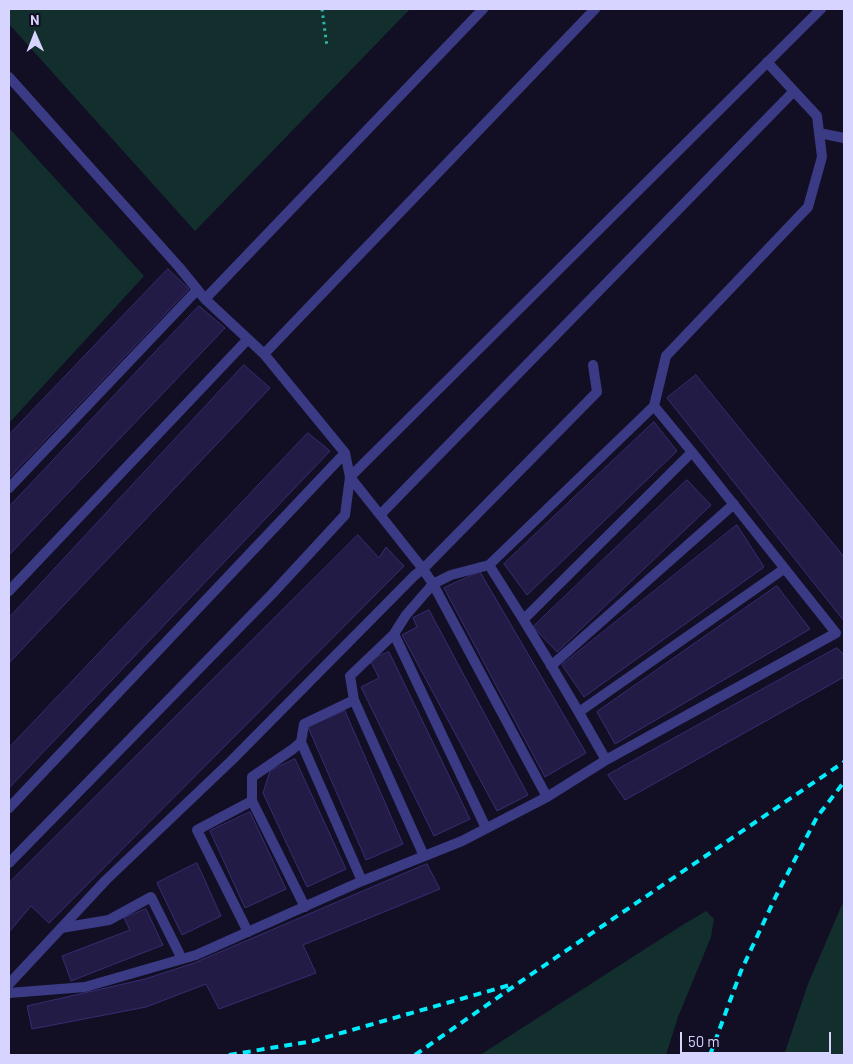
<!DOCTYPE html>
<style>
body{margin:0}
#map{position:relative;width:853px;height:1064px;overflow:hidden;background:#120f25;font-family:Barlow,sans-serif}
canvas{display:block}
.frame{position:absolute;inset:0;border:10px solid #d7d4ff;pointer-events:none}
.north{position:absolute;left:10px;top:10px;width:50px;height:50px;-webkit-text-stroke:4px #120f25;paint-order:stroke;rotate:359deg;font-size:14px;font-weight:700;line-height:20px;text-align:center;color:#d7d4ff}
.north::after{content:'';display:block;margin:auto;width:18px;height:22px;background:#d7d4ff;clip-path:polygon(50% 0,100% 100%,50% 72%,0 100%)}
.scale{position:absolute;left:680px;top:1032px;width:151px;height:22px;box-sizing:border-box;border:2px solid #d7d4ff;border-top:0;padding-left:6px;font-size:15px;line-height:18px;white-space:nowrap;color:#d7d4ff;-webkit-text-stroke:4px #120f25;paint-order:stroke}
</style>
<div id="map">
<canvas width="853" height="1064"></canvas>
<div class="frame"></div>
<div class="north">N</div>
<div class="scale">50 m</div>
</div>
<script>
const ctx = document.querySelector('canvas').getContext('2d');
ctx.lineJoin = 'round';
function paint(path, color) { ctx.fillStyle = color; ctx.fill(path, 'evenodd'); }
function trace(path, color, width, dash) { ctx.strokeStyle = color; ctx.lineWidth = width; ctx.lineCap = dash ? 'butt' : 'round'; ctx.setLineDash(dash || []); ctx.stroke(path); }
const green = new Path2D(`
 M9,9H410L195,231L9,24Z
 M9,128L144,276L9,423Z
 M844,900V1055H784L808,984Z
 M706,911L714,919L711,937L678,1017L666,1055H480L681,926Z`);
const building = new Path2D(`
 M168,269L189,289L9,478V435Z
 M199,306L225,328L9,555V507Z
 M244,365L270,388L9,663V618Z
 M696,375L844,557V621L667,398Z
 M654,422L677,451L527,595L504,564Z
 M308,433L330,451L9,788V748Z
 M687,480L711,505L557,652L533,627Z
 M737,525L764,567L584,697L562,665Z
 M358,535L379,558L386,547L404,566L49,923L31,906L9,932V883Z
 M480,572L586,753L545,777L444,588Z
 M777,586L810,629L615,744L597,712Z
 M429,610L528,795L497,811L402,635L417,627L413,618Z
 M837,648L844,655V677L625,800L608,775Z
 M389,652L470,819L434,836L361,687L379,678L370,660Z
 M345,711L403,844L366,860L308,727Z
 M295,759L346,869L307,887L263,793L270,771Z
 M250,812L286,889L245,908L210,831Z
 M197,863L221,916L182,935L157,883Z
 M427,864L440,889L303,945L316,973L219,1009L206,984L146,1007L32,1029L27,1006L145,979L194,963Z
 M146,909L163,945L71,981L62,956L130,930L124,918Z`);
const path = new Path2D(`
 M322,9L327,47`);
const service = new Path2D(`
 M9,77L179,267L205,299L264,354L345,453L350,477L423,569L433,584L547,797
 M819,133L844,138
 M205,299L483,9
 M264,354L595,9
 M9,488L197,290
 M380,515L794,91
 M489,565C530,629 569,694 606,760
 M9,591L248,339
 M524,619L692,452
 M394,634L486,828
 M551,666L734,504
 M354,700L424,856
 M579,712L784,569
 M301,742L362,881
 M252,801L305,907
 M9,808L345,453
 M9,863L272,594L345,515L350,477L821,9
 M61,928L109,920L151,897L182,959
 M248,932L197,830L252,801V777L293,749L301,742L304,724L354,700L350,676L394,634L406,615L433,584L451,575L489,565L654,406
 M9,984L106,880L231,761L415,575L423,569L597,392L593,365
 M9,993L85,987L196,955L362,881L462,841L547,797L606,760L836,633L692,452L654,406L666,356L808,207L822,157L817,116L767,62`);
const rail = new Path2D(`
 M229,1055L313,1041L510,985
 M415,1055L520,982L844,762
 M710,1055L741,971L776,896L817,817L844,782`);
paint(green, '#122f2d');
paint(building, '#221b46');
trace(building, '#382d72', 1);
trace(path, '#30b6a9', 3, [2.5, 4]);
trace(service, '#3b3a84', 10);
trace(rail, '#02ecfc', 4, [8, 6]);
</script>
